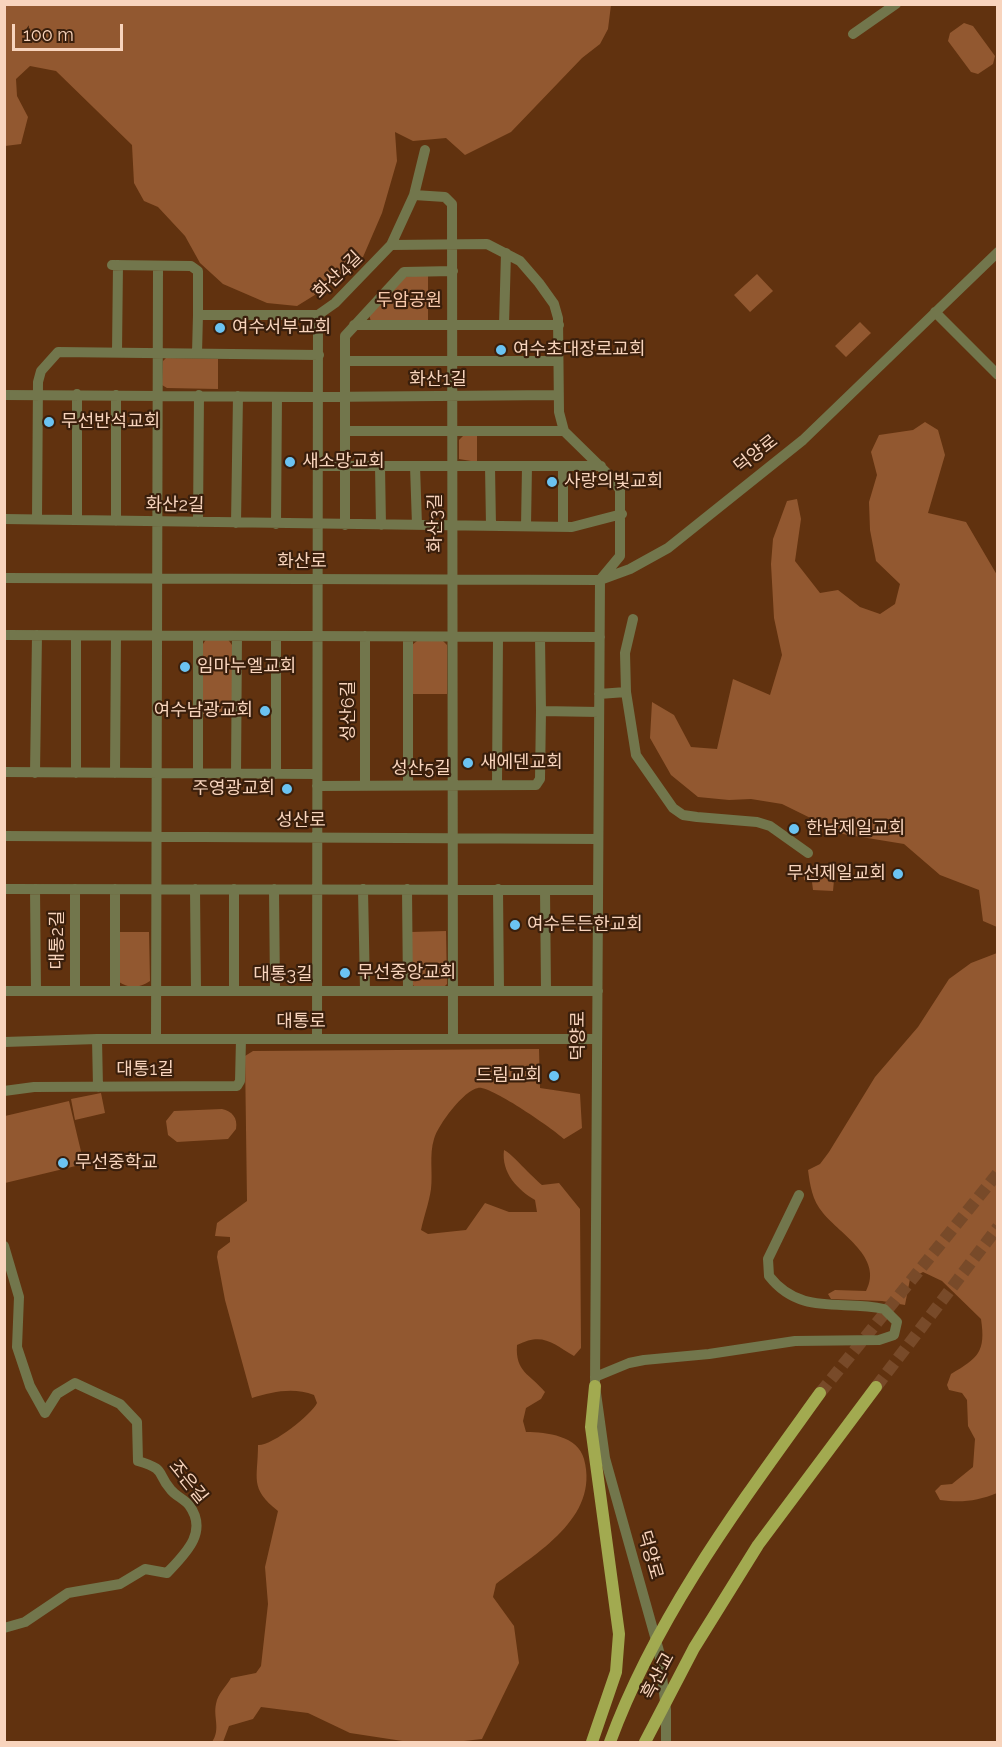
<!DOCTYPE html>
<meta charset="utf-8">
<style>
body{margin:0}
#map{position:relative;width:1002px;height:1747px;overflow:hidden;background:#61320f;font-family:Raleway,sans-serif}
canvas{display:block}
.frame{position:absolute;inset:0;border:6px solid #f8d4bd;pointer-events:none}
.scale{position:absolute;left:12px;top:24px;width:111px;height:27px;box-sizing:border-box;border:3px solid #f8d4bd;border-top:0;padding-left:8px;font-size:18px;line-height:21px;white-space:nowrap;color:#f8d4bd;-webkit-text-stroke:4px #3a1f0c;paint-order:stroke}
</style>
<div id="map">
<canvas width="1002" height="1747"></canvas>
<div class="frame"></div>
<div class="scale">100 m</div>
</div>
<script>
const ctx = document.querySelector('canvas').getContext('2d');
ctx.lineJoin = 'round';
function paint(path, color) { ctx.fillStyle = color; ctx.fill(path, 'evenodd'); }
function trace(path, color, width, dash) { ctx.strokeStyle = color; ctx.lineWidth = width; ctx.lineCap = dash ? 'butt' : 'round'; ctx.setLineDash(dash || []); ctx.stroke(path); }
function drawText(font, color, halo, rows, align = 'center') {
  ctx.font = font + ' Raleway,"Noto Sans KR",sans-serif'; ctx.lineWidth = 4.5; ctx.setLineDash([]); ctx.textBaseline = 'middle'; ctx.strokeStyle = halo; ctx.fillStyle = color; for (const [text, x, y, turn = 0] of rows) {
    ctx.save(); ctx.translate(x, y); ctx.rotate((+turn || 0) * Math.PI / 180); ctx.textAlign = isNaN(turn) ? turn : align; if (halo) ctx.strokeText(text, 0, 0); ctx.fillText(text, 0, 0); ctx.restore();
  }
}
const green = new Path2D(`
 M5,4H611V5L608,29L600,44L582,58L511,132L465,155L446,138L413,141L395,132L397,161L382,213L363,257L331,285L297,306L267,303L223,284L200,263L185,236L158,207L144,201L134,183L132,145L56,71L30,66L16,79L17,96L28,117L21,144L5,146Z
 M964,23L973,26L995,56L993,64L978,74L971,72L948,41L950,33Z
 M428,274V320L371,322L369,314L405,277Z
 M757,274L773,291L750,312L734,295Z
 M860,322L871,333L846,357L835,346Z
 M166,358L218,359V389L167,388L162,385L163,361Z
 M925,422L938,430L945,455L928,513L966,522L997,575V927L983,921L979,890L940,875L904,844L843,834L782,804L751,799L729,800L698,797L671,775L650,738L652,702L674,715L691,747L717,749L733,679L770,695L782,655L774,618L771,564L773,539L787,501L797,499L801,519L795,561L820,593L838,590L860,607L880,614L895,604L900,584L876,561L870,530L869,502L877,475L871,452L879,435L913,430Z
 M463,436H477V462L459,459V440Z
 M207,638H227L232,645L233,714H203V644Z
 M417,641H443L447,645V694H413L412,645Z
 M810,865L834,880L833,891L813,890L812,882L804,880L803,872Z
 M446,931L447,984L443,988H416L412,984L411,932Z
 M118,932H149L150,981C140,988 129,989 119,982Z
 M997,953V1493C978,1501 961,1503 940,1500L935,1491L941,1485L952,1484L973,1467L975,1439L968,1426L967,1400L962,1393L949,1390L947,1385L951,1374C978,1358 986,1352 981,1319L942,1281L923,1272L910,1279L905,1305L882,1301L831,1299L828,1294L835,1290L866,1291C884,1258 840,1234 823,1213C812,1200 810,1185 808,1170L820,1164L829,1152L875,1077L918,1027L949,979L971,963Z
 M539,1049L540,1088L580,1094L582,1128L564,1139C553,1129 490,1085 478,1088C464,1090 438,1125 434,1139C429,1155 433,1173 431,1189C429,1203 424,1216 421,1230L428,1234L466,1230L485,1203L509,1212H537L535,1200C518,1190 501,1173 504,1150C510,1152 533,1178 542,1185L559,1183L580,1209L581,1348L574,1356C552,1343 543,1332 517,1345C515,1372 530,1374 545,1392L541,1399L526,1408L523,1421L526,1432C547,1432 578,1436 584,1459C600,1518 536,1553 496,1584L493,1597L514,1626L519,1663L482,1739L455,1742H409L350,1733L308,1713L261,1707L253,1719L229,1726L223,1742H212C221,1729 213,1717 216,1704C218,1693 226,1687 231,1678L256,1673L261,1666L268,1604L265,1567L278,1511C249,1488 258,1479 258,1445C272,1446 311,1415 317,1403L314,1395C293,1387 272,1392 252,1398L225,1300L217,1257L218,1251L230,1242V1237L215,1236L217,1223L247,1201L245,1056L253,1051Z
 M101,1093L105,1113L75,1120L71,1099Z
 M69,1101L84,1164L5,1183V1116Z
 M222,1109C232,1111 238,1118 236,1129L228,1139L177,1142L168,1135L166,1121L174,1111Z`);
const majorTunnel = new Path2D(`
 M876,1387L998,1227
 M820,1393L998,1173`);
const minor = new Path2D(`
 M853,34L896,4
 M425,150L414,195L445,197L452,204L453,1039
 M391,245L414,195
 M112,265L191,266L198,271V315H318L335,303L391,245L487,244L520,261L539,283L554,304L558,318L559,412L564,431L613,479L620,490V556L600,580
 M935,312L998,375
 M354,325H559
 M504,325L506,253
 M117,352L118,265
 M197,353L198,315
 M345,361H558
 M77,394V520
 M4,395L319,397L558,395
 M345,431H564
 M319,466H601
 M380,466L381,525
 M415,466L417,525
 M490,466L491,526
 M4,519L572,527L622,514
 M37,519L38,382L41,371L58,352L319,355
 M116,521V395
 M198,522L199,395
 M236,523L238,396
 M276,524L277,397
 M345,525V336L404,272L453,271
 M526,526L527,466
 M563,527V466
 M4,578L600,580L630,569L668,548L803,440L998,252
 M600,580L595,1386L605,1458L659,1651L666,1710V1742
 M4,635L600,637
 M198,636V773
 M276,636V774
 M365,636V785
 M540,637L541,711
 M626,692L625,653L633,619
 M599,694L626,692L636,755L673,808L683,815L697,817L757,822L770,826L808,853
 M4,772L317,774
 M35,773L37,635
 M76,773V636
 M115,773L116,636
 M236,774L237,636
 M408,785V637
 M497,785L498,637
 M317,786L536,785L540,779L541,711L599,712
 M4,836L598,839
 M4,889L598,890
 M35,889L36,991
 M75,889V991
 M195,889L196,991
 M234,889V991
 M274,889L275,991
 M363,889L365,991
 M407,889L408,991
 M498,889L499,991
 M545,890L546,991
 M4,991H598
 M115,991V889
 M97,1039L98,1087
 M156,1039L158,266
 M317,1039L318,315
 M4,1042L97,1039H597
 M4,1091L34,1087L237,1086L240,1081L241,1039
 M4,1246L19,1297L17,1347L30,1386L45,1413L57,1394L75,1383L120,1404L137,1422L138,1461C168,1470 155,1472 171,1490C176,1496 184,1499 189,1505C209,1532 185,1554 167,1573L145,1569L120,1584L68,1593L25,1622L4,1628
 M595,1377L629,1363L644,1360L709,1354L795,1341L879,1340L894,1335L897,1322L884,1309C843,1299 801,1317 769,1276L768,1259L799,1195`);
const major = new Path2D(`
 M592,1742L616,1672L619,1634L591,1427L595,1386
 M610,1742C657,1614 741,1503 820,1393
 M645,1742L694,1648L758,1545L876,1387`);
const markers = [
 [220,328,6,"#6bc3f2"],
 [501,350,6,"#6bc3f2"],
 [49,422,6,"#6bc3f2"],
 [290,462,6,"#6bc3f2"],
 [552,482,6,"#6bc3f2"],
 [185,667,6,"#6bc3f2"],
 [265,711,6,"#6bc3f2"],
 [468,763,6,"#6bc3f2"],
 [287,789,6,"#6bc3f2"],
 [794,829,6,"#6bc3f2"],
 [898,874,6,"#6bc3f2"],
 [515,925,6,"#6bc3f2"],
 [345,973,6,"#6bc3f2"],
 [554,1076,6,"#6bc3f2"],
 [63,1163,6,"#6bc3f2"]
];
const streetNames = [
 ["화산4길",338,275,-44],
 ["화산1길",438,380],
 ["덕양로",756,454,-38],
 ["화산2길",175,505,1],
 ["화산3길",436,523,-90],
 ["화산로",302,562],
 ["성산6길",349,711,-90],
 ["성산5길",421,769],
 ["성산로",301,821],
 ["대통2길",58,940,-90],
 ["대통3길",283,975],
 ["대통로",301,1022],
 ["덕양로",579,1036,-90],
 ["대통1길",145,1070],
 ["조은길",188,1482,51],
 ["덕양로",650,1555,74],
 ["흑산교",658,1676,-62]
];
const parkNames = [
 ["두암공원",409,301]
];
const poiNames = [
 ["여수서부교회",232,328],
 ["여수초대장로교회",513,350],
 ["무선반석교회",61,422],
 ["새소망교회",302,462],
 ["사랑의빛교회",564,482],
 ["임마누엘교회",197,667],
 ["여수남광교회",253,711,"right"],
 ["새에덴교회",480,763],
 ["주영광교회",275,789,"right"],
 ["한남제일교회",806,829],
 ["무선제일교회",886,874,"right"],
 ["여수든든한교회",527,925],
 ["무선중앙교회",357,973],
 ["드림교회",542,1076,"right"],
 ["무선중학교",75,1163]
];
paint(green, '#925830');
trace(majorTunnel, '#784a29', 12, [12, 6]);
trace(minor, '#72764c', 10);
trace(major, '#a2aa50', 12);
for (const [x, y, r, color] of markers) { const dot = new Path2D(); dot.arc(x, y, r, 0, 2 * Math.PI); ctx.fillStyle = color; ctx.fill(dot); trace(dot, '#3a1f0c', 2); }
drawText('18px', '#f8d4bd', '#3a1f0c', streetNames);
drawText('18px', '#f9caad', '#3a1f0c', parkNames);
drawText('18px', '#f8d4bd', '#3a1f0c', poiNames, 'left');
</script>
